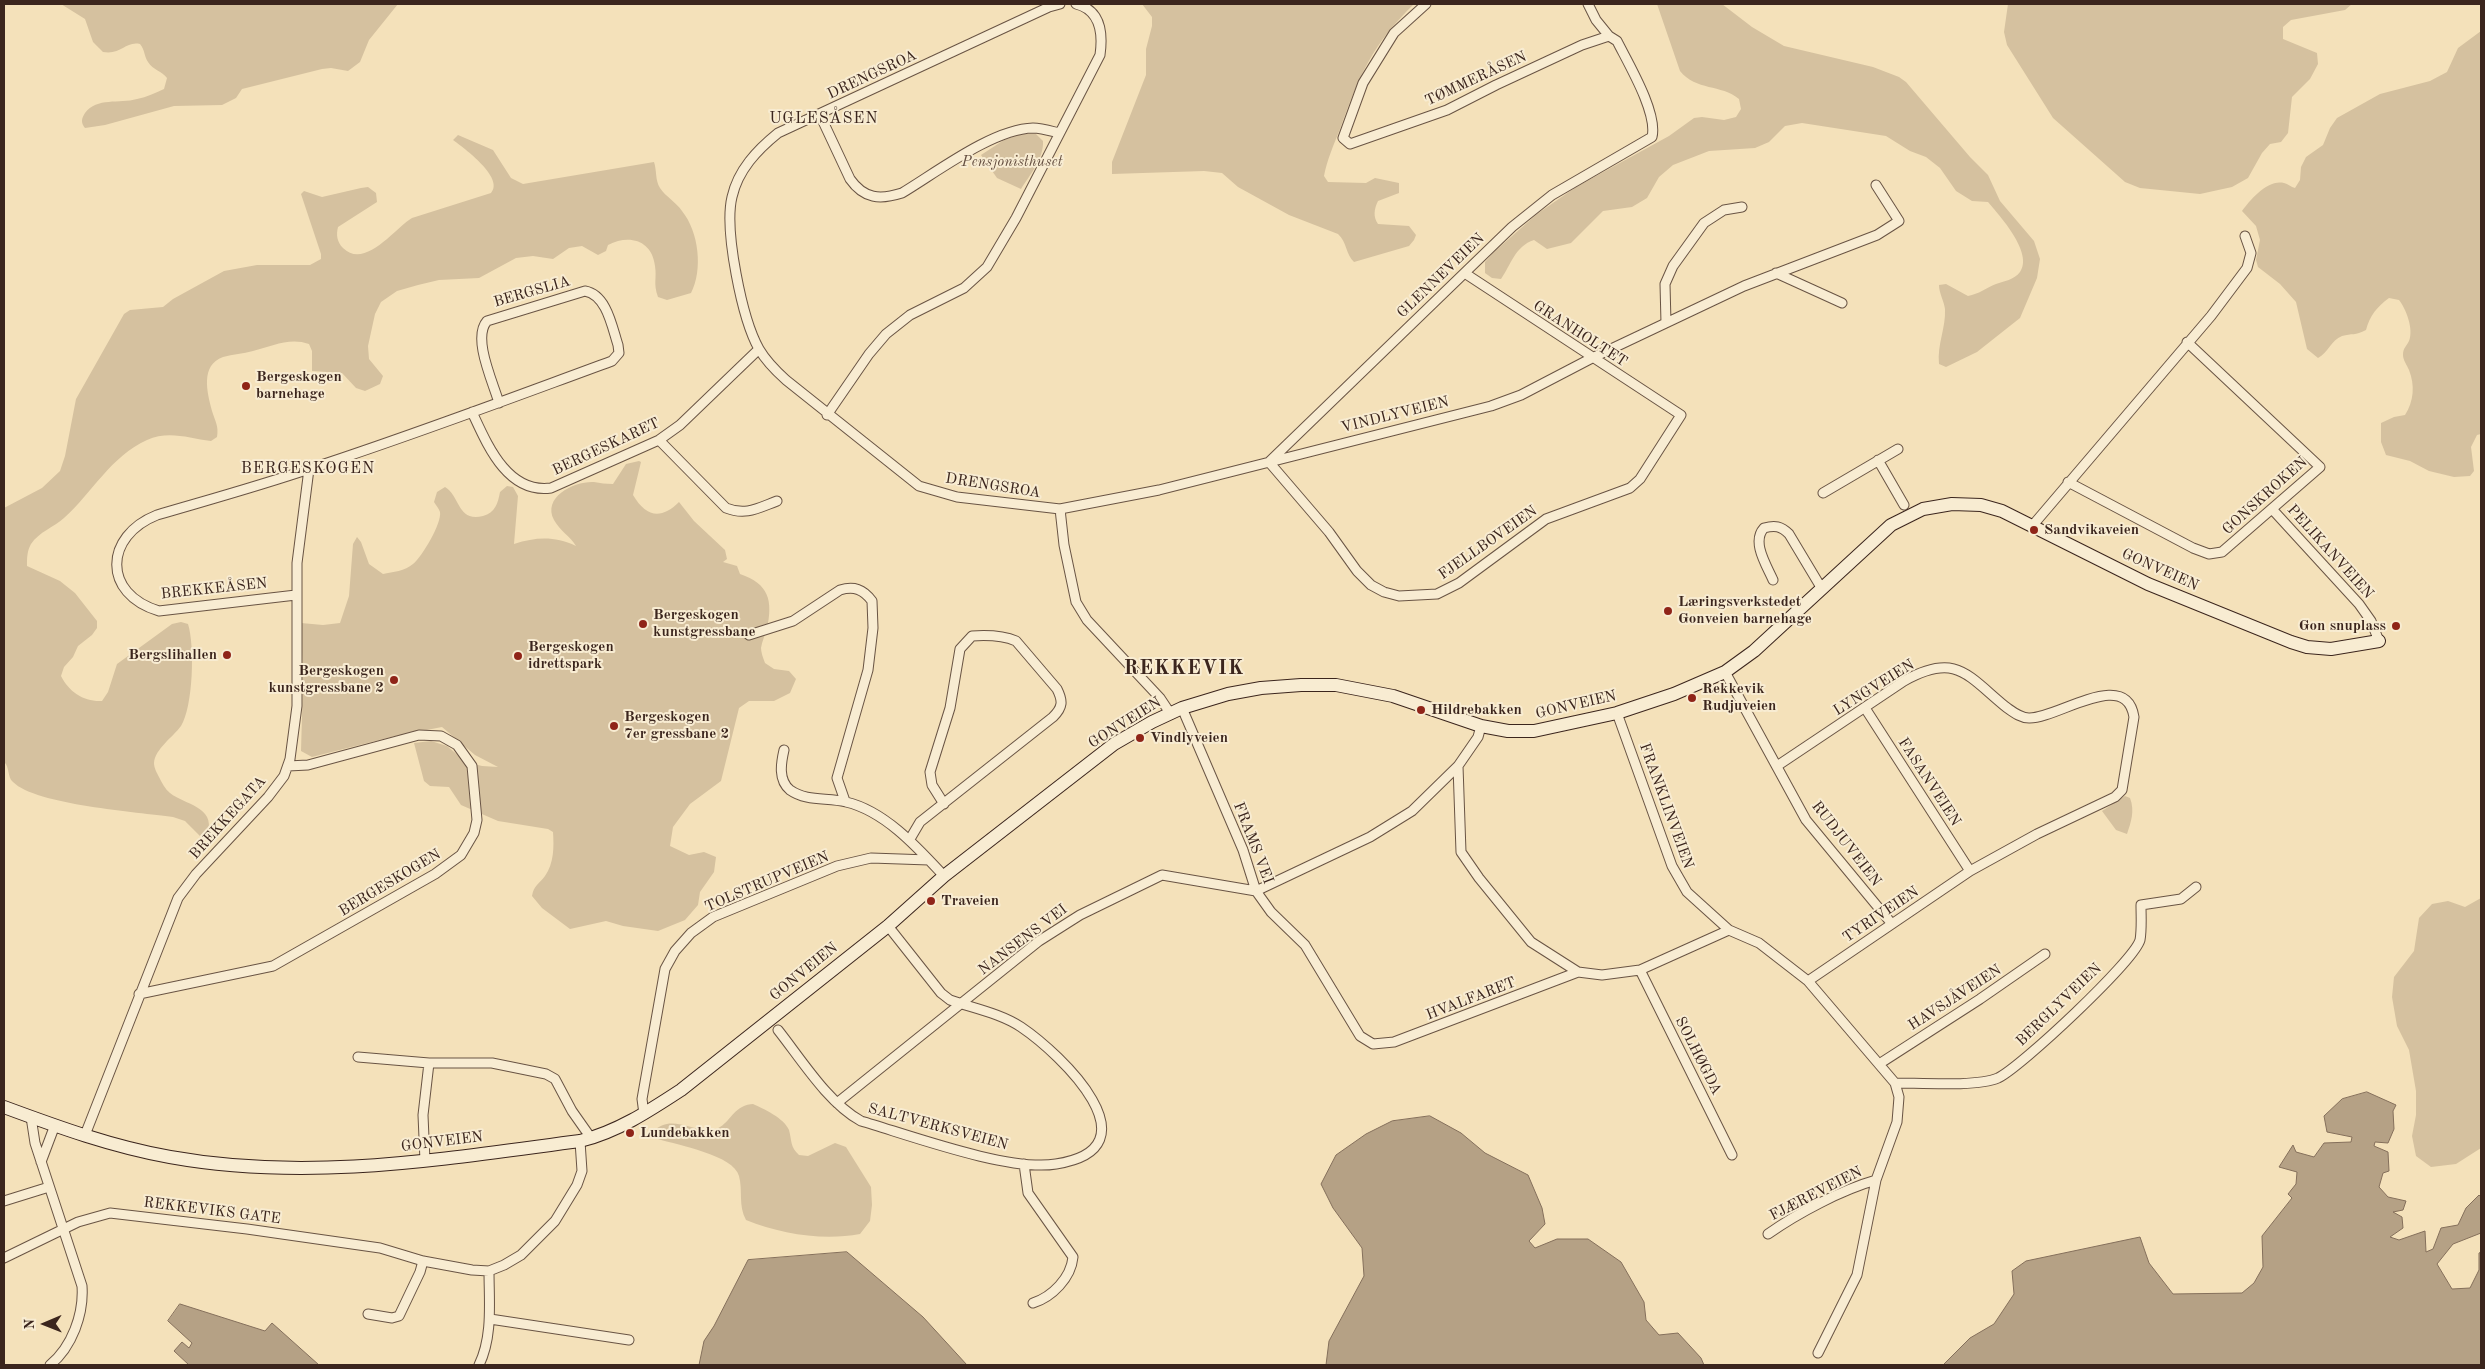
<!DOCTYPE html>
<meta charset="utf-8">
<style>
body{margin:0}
#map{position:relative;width:2485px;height:1369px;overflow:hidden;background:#f4e1ba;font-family:"Old Standard TT",serif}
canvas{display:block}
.frame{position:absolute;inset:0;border:5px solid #3b251d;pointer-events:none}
.north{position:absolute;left:20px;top:1299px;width:50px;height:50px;-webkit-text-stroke:4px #f8ecd2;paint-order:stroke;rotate:269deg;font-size:14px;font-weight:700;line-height:20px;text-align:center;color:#3b251d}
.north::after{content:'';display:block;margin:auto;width:18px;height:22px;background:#3b251d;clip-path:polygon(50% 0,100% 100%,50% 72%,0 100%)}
</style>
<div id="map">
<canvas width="2485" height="1369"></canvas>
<div class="frame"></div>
<div class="north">N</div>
</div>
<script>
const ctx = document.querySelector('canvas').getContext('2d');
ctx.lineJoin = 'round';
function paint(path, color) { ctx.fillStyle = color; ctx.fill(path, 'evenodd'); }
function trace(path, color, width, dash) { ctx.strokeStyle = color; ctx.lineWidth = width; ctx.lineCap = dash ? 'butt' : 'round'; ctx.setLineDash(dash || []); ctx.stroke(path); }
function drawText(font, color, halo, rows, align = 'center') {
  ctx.font = font + ' "Old Standard TT",serif'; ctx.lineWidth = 4; ctx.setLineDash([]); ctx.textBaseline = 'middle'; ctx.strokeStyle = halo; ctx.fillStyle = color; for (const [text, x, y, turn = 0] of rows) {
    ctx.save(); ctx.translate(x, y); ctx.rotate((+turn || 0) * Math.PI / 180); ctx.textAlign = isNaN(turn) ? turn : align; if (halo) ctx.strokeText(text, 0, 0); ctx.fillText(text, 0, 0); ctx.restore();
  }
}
const green = new Path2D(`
 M61,4H398L369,40L360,62L348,71L331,68L322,69L242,89L236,98L222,105L174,106L105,125L85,128C81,123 81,119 85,113C97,97 119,104 137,99C147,97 155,93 164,89L167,78C162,71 153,70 148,62C144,56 145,50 140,44C125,41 122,55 103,52L93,42L85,19Z
 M1142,4H1414C1372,45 1360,74 1340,129C1334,144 1327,160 1324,176L1328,182L1366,183L1375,178L1399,183V193L1378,201C1374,209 1373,217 1378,224L1409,226L1416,235L1414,240L1409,246L1354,262C1346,255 1347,242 1338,234L1289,215L1238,187L1222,173L1204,171L1112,174V162L1146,75V49L1152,26V17Z
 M1657,4H1722L1752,27L1784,46L1873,67L1899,77L1906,82L1970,157L1988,175L2000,201L2034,241L2040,259L2037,278L2020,318L1977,352L1946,367L1939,364C1937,344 1946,328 1945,309C1944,301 1939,293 1939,285L1946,284L1968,296C1979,294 1986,288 1996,284C2004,281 2014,280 2020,272C2034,253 1999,215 1988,202L1972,201L1956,191L1940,168L1926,157L1910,151L1886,136L1802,123L1785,126L1769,142L1755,148L1709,151L1673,165L1659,177L1647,198L1632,207L1603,211L1571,243L1547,249L1534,240C1515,246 1511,265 1501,279L1492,278L1485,273V262L1494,252L1537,214L1576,187L1669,136L1694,118L1702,117L1724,120L1736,117L1741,109L1739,99C1721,84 1696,91 1680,71Z
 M2008,4H2352L2345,10L2291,20L2283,27V39L2317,53L2318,64L2310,79L2292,97L2288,133L2281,142L2270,144L2262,153L2248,178L2232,187L2200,194L2140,188L2125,182L2053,118L2007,45L2004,32Z
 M2481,31V434L2477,435L2471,447L2474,471L2470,476L2454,477L2429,471L2410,461L2386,455L2381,442V423L2394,417L2405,415C2414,401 2415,385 2409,370C2407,365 2403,360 2403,355C2403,348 2406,347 2409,341C2414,329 2406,309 2399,300L2389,298C2377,307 2370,315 2366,330C2355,336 2352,333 2342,336C2331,340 2328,353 2318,358L2307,349L2296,302L2280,284L2258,267L2256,260L2260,240L2256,226L2242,211C2250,200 2268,179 2284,183C2288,184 2291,187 2295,188L2300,180L2301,167L2306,157L2323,145L2330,128L2337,118L2380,94L2430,81L2447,72L2458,48Z
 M1022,134H1036L1043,141C1044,158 1030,175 1021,189L997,178L981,155L1004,140Z
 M458,135L493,150L511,178L523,184L654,162C657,171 655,180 660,188C666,197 676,202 682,211C699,232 703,270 691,293L667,300L658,297C653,283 657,279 655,266C652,240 629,234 608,245L606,251L598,255L582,246L569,248L553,259L533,256L516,258L479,278L439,280L418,285L397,291L381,302L375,314L368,346L369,359L383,376L380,384L365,391L356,388L342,373L312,371V351L309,344C290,337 272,346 253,351C243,354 233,354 223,357C200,365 207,393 212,411C215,421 219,426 217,437L211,441C189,438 168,430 147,440C111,456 92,493 64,518C54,527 39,532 31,544C27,551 27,558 27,566L60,581L75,593L97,621V628L92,635L78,646L73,657L64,667L61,676C69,692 84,702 102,701L108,692L117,664L172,624L181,622L188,624C195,646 193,707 181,726C173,737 155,749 154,763C154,768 157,773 159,777C162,783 165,789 170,793C185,805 215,806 208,833L200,836L185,821L173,817C138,812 36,805 13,782C7,777 10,767 4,762V508L42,488L60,471L65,456L76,399L124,314L130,310L163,307L173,299L224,271L257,265H310L321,259V254L301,194L304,191L322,197L361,188L368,187L376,193L377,202L338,227C336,235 337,242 343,248C365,270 395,228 412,218L491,193C505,178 464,148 453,140Z
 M639,461L641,462L633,495C646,517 661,520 679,502L694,521L725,550L727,559L723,562L737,566L740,574C769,584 773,600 767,629C765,635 762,641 761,648C761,652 763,658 765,663L774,669L789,671L796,679L790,693L774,701H749L739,708L721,781L690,804L673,827L670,846L689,855L704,852L716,857L714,872L700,892L698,905L685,920L658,931L623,926L606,921L570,929L542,908L532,896C534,885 539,884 545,876C554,863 554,847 553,832L548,829L498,821L461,805L449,787L430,786L424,781L414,743L431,741L447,746L466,762L482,766L498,767L475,755L442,727L391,737L312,757L301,751L303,681L301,623L323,625L340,623L349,596L353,544L357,537L361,542L369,564L383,574C393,572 405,571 413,564C422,557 442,523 440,512C439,509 436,505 434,502L437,492L445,487C461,497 457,522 483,516C495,513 498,503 500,492L507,486L513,487L518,496L514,544C537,537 554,536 576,546C570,536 560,531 554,520C542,497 574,481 594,482C600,483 606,484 613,484L626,464Z
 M2125,796L2130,798C2135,811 2131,822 2127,834L2116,830L2102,811Z
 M2481,898V1148L2456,1164L2431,1167L2416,1156L2412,1136L2416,1115V1091L2409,1050L2397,1026L2392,997L2394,977L2414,951L2419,918L2432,904L2448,901L2465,907Z
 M753,1104C764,1109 784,1118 789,1130C792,1141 790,1147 799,1155L808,1156L835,1143L846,1147L871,1187L872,1205L870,1221L860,1234C823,1241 781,1234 746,1220C738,1205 743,1191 739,1176C734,1155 677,1145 658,1139L654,1131C670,1114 691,1131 711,1130C726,1129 730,1113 742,1107C745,1105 750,1104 753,1104Z`);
const water = new Path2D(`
 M2367,1092L2396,1105L2393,1111L2394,1129L2388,1143L2375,1142L2374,1146L2388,1152L2389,1171L2383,1173L2379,1187L2388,1197L2406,1201L2403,1210L2393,1212L2402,1217L2403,1228L2390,1237L2399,1240L2425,1231L2426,1252L2433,1249L2441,1228L2458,1225L2466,1208L2479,1195L2481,1197V1233L2453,1244L2437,1264L2452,1289L2470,1288L2479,1270V1253L2481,1252V1365H1943L1970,1338L1994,1324L2014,1294L2012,1271L2026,1261L2140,1237L2149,1263L2173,1294L2242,1293L2254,1283L2263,1267L2262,1236L2292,1198L2288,1194L2296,1184L2297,1172L2279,1167L2293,1145L2296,1152L2314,1157L2324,1143L2351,1142L2352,1137L2327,1132L2324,1116L2342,1099Z
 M1430,1116L1461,1133L1485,1153L1528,1175L1542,1208L1545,1224L1529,1241L1535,1248L1557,1239H1588L1621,1262L1644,1302L1646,1320L1659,1335L1678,1333L1701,1358L1704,1365H1326L1329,1341L1364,1276L1362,1248L1333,1208L1321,1184L1336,1155L1366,1134L1392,1121Z
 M847,1252L923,1317L967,1365H699L704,1341L714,1326L748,1260Z
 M180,1304L265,1331L272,1323L319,1365H189L174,1351L182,1342L189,1348L192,1343L168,1321Z`);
const street = new Path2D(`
 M1426,4L1394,33L1363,83L1343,138L1350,144L1447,110L1496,85L1582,45L1609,36L1617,41C1628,63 1658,113 1652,137L1552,195L1512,227L1269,462L1329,532L1357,571L1371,585L1384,592L1399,596L1437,594L1459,583L1546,519L1630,488L1640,479L1681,415L1466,274
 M1588,4L1596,20L1609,36
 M820,115L850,179C864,199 880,200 902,193C937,172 993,129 1033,128C1041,128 1051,131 1059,133
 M1776,273L1842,303
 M1666,323L1665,284L1673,266L1704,223L1724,210L1742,207
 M472,412C487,444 507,494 551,488L659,440L680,425L759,349
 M827,415L869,354L886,334L910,315L964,288L987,267L1016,218L1100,55C1103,34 1101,10 1076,4
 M659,440L726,508C746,516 758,508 777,501
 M1878,460L1904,505
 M2068,482L2193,548L2209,554L2222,552L2320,467L2187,342
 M1823,493L1898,449
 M1060,509L957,497L919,486L786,380C776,371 766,361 759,349C742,319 724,230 732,197C738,170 757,150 778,133L1049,7L1060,4
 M2272,509L2359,604L2371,621L2379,641
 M2033,525L2211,316L2247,268L2251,253L2245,236
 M1773,580C1767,566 1751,542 1764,528C1775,525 1781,526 1789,534L1822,589
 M296,595L159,611C102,594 104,536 157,515C208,500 259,486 309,469C411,436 511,398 612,361L619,353L618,345C612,327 607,295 585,291L487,321C472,338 493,382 499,403
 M749,635L793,621L840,590C854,586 863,589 872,601L873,628L868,670L837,778L845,801
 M1725,672L1806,820L1892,924
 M1182,708L1243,850L1256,891L1271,912L1305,945L1360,1036L1373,1044L1394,1042L1578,972
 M1865,708L1970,871
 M1170,713L1160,698L1087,620L1076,602L1064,545L1060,509L1159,490L1491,406L1521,395L1592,358L1744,286L1877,235L1899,221L1876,185
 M1617,713L1672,866L1687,892L1729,930L1759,943L1808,981L1895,1083L1899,1097L1897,1122L1876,1180L1857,1275L1818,1353
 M1481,726L1478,737L1458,766L1461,852L1479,878L1531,942L1578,972L1602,975L1640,970L1729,930
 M784,750C781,763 778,780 790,790C807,802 828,797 846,802C885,811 918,848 944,876
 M1777,766L1904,681C1956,652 1967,675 2006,707C2013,712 2020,718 2029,718C2057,719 2126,667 2134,717L2122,790L2115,797L2037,834L1970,871L1808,981
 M910,839L920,822L1053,717C1063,707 1063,701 1057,689L1016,641C1002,635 987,635 972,636L960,649L950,708L930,772L932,785L944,804
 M1640,970L1732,1155
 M139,994L273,966L435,874L461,855L474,833L477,820L472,766L457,745L441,736L419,735L308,765L288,766
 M778,1030C801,1059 828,1103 861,1121C909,1135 1009,1172 1056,1164C1159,1148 1061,1054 1021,1027C1000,1013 972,1008 950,1000L941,993L888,926
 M358,1057L429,1063H492L546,1074L555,1079L572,1111L591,1138
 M1879,1064L1980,999L2045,954
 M1895,1083C1920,1083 1977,1087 1998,1078C2021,1067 2134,961 2140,940C2142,929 2141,916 2141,905L2181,899L2196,887
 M837,1103L1039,941L1080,915L1162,875L1256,891L1370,837L1412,811L1458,766
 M644,1114L642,1099L665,969L675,951L691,933L713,917L837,866L871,858L929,860
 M31,1117L35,1143L82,1286C84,1314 72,1347 50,1365
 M85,1135L178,898L196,874L268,797L284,776L290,759L297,706V563L309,469
 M425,1161L423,1115L429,1063
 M41,1162L55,1125
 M1024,1164L1028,1193L1073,1257C1071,1278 1052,1297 1033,1303
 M4,1201L49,1187
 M1768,1234C1798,1213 1841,1190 1876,1180
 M4,1258L78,1222L110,1213L247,1229L380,1248L423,1261L472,1270L489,1271L504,1265L521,1255L555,1221L577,1185L582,1171L580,1141
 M368,1314L392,1318L399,1316L420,1272L423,1261
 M490,1319L629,1340
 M479,1365C493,1336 489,1302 489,1271`);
const secondary = new Path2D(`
 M4,1107C58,1127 113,1147 170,1157C309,1182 442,1159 580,1141C617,1132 649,1111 681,1090L888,926L944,876L1114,744L1152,722L1182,708L1228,694L1261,688L1301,685H1336L1393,696L1481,726L1508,731H1534L1617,713L1674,694L1725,672L1754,651L1891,525L1923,509L1952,504L1981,505L2002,511L2148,584L2291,642L2307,647L2331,649L2379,641`);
const markers = [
 [246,386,5,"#8f2418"],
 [2034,530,5,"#8f2418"],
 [1668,611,5,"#8f2418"],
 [643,624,5,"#8f2418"],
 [2396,626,5,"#8f2418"],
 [227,655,5,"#8f2418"],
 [518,656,5,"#8f2418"],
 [394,680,5,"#8f2418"],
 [1692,698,5,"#8f2418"],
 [1421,710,5,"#8f2418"],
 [614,726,5,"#8f2418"],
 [1140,738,5,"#8f2418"],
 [931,901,5,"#8f2418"],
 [630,1133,5,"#8f2418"]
];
const streetNames = [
 ["DRENGSROA",872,75,-25],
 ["TØMMERÅSEN",1476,79,-25],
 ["GLENNEVEIEN",1441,276,-44],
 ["BERGSLIA",532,292,-16],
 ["GRANHOLTET",1580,334,33],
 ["VINDLYVEIEN",1395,415,-14],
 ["BERGESKARET",606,447,-25],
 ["DRENGSROA",993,486,9],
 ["GONSKROKEN",2265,496,-42],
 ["FJELLBOVEIEN",1488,543,-35],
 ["PELIKANVEIEN",2330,552,48],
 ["GONVEIEN",2160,570,24],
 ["BREKKEÅSEN",214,589,-6],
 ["LYNGVEIEN",1874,688,-32],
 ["GONVEIEN",1576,705,-13],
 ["GONVEIEN",1125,723,-32],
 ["FASANVEIEN",1929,782,57],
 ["FRANKLINVEIEN",1666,806,70],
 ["BREKKEGATA",228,818,-48],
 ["FRAMS VEI",1253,843,69],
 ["RUDJUVEIEN",1846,844,52],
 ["TOLSTRUPVEIEN",767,882,-23],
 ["BERGESKOGEN",390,883,-31],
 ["TYRIVEIEN",1881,915,-34],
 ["NANSENS VEI",1023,940,-37],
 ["GONVEIEN",804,972,-39],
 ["HAVSJÅVEIEN",1955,998,-33],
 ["HVALFARET",1471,999,-21],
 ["BERGLYVEIEN",2059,1005,-44],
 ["SOLHØGDA",1698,1056,63],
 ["SALTVERKSVEIEN",938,1127,15],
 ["GONVEIEN",442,1142,-7],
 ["FJÆREVEIEN",1816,1194,-27],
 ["REKKEVIKS GATE",212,1211,7]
];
const parkNames = [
 ["Pensjonisthuset",1012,162]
];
const poiNames = [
 ["Bergeskogen",256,377],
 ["barnehage",256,394],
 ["Sandvikaveien",2044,530],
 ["Læringsverkstedet",1678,602],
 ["Gonveien barnehage",1678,619],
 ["Bergeskogen",653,615],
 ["kunstgressbane",653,632],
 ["Gon snuplass",2386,626,"right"],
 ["Bergeskogen",528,647],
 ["idrettspark",528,664],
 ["Bergslihallen",217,655,"right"],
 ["Bergeskogen",384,671,"right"],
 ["kunstgressbane 2",384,688,"right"],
 ["Rekkevik",1702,689],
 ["Rudjuveien",1702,706],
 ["Hildrebakken",1431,710],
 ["Bergeskogen",624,717],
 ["7er gressbane 2",624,734],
 ["Vindlyveien",1150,738],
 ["Traveien",941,901],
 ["Lundebakken",640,1133]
];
const neighbourhoodNames = [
 ["UGLESÅSEN",824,119],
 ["BERGESKOGEN",308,469]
];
const districtNames = [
 ["REKKEVIK",1184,669]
];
paint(green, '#d5c19f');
paint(water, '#b5a185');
trace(water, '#846f5b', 1);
trace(street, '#695444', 11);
trace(secondary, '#3b251d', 14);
trace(street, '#f8ecd2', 9);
trace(secondary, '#f8ecd2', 12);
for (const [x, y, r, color] of markers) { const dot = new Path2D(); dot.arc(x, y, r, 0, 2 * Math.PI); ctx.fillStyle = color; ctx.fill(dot); trace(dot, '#f8ecd2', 2); }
drawText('15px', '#3b251d', '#f8ecd2', streetNames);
drawText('italic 15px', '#624c3e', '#f8ecd2', parkNames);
drawText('bold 15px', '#3b251d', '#f8ecd2', poiNames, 'left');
ctx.letterSpacing = '1px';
drawText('16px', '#3b251d', '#f8ecd2', neighbourhoodNames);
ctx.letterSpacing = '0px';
ctx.letterSpacing = '1px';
drawText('bold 20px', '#3b251d', '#f8ecd2', districtNames);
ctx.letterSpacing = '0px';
</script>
